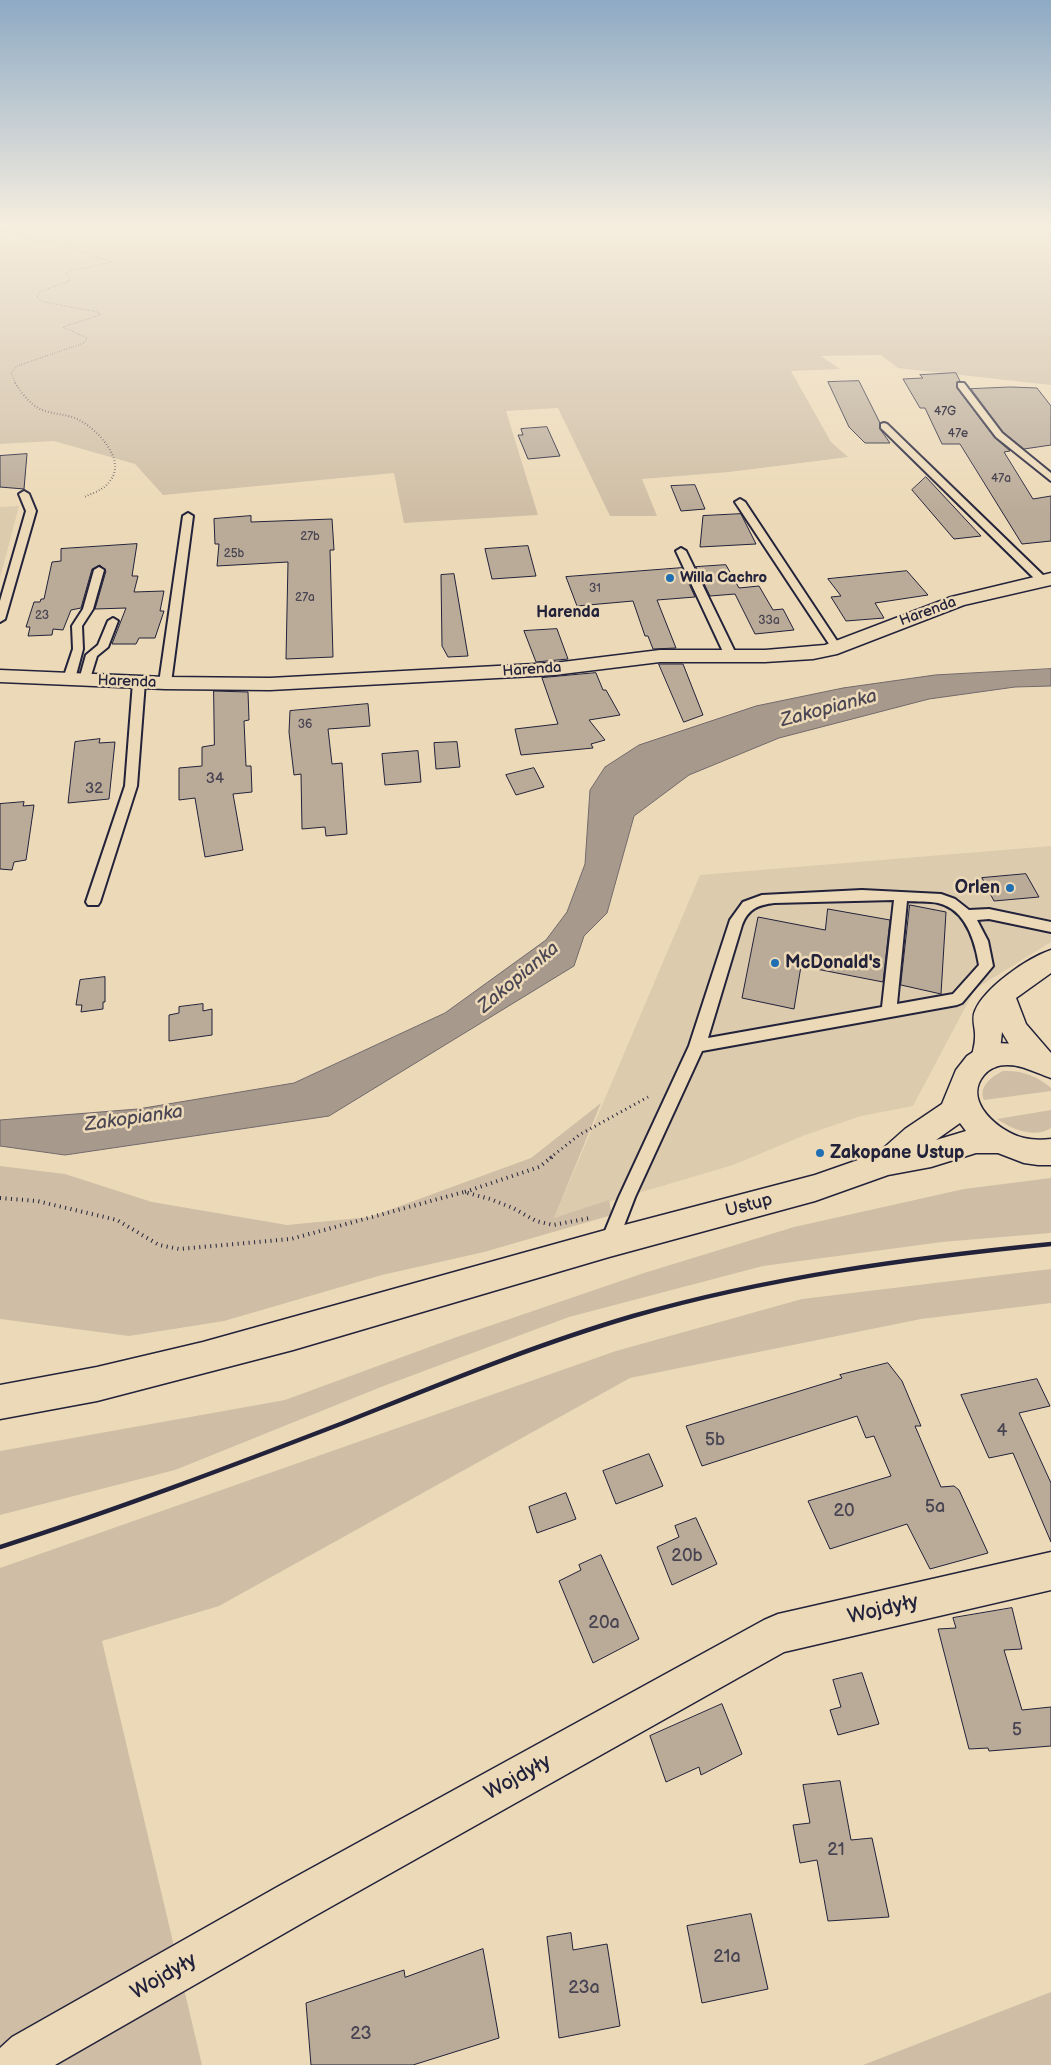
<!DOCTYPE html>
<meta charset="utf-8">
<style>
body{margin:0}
canvas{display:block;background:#ecd9b7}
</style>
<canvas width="1051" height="2065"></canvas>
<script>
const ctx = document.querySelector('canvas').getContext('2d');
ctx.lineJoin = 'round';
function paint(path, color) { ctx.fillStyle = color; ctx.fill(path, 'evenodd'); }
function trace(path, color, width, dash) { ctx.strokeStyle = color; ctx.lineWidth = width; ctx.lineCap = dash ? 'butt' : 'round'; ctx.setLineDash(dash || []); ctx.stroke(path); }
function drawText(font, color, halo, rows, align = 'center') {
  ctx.font = font + ' "Balsamiq Sans",sans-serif'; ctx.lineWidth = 5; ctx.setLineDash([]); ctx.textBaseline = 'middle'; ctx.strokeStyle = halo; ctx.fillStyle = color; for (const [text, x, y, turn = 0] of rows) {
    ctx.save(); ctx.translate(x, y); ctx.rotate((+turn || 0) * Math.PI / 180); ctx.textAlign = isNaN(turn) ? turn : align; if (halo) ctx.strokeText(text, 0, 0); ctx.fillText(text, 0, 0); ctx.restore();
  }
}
const built = new Path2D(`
 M19,506L0,578V507Z
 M1051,846V942L975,989L913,1106L861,1116L805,1135L733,1165L554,1218L700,875Z`);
const green = new Path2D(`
 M0,223H1051V385L898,368L881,355L821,356L840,369L791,371L831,442L848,457L729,472L642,479L657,516H610L558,408L506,411L538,515L404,523L394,473L163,495L135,464L54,441L0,444Z
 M1003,1071C1021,1070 1038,1076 1051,1088V1091L984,1100C978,1087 992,1076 1003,1071Z
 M601,1103L554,1218L609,1200L612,1215L484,1252L382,1275L224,1321L129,1336L0,1319V1166L65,1174L152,1202L287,1225L370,1217L531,1158Z
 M1051,1110V1128C1034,1139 1012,1129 997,1119Z
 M1051,1178V1233L942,1242L763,1266L569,1317L381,1387L175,1470L0,1515V1451L285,1400L454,1338L644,1273L794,1227L964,1189Z
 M1051,1269V1303L921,1319L630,1378L219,1606L102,1641L202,2065H0V1568L616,1351L802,1299Z
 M1051,1992V2065H863Z`);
const water = new Path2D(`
 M1051,669V686L1015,687L929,699L779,738L689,775L634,816L607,913L584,936L574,966L329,1116L65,1155L0,1146V1120L138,1109L294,1083L445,1013L546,940L567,912L585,864L590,790L605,767L639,745L756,706L843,688L935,675Z`);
const building = new Path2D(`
 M956,373L960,381L957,382V388L995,438L1010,451L1004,452L1033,499L1051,496V541L1022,544L960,444H942L925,408H920L903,379L923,378L920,375Z
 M859,381L880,423V429L890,443H865L849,427L828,382Z
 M1011,387L1037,388L1051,406V445L1024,449L1003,432L971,389Z
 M547,427L560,456L528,459L518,435H523L521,429Z
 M27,454L24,489L0,487V456Z
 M926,477L981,536L954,539L912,490Z
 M695,485L705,509L681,511L671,486Z
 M741,514L756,544L700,547L703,516Z
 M251,516V522L332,519L334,550H330L333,657L286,659L288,562L217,566L219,544H215L214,519Z
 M137,544L132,576H138L134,592L164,591L160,611H164L155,638H139L136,644H112L126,608L95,609L106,571L100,565L92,569L81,608L71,610L63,630L53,629L52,635L28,636L30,627H26L34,602H40L41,599H44L52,562L61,561V549Z
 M528,546L536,576L492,579L485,549Z
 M726,565L739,588L759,586L773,610L783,609L794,630L755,634L735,594L710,596L696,567Z
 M682,568L695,597L657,600L676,648L653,649L648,636H645L633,601L577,606L566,577Z
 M907,571L928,595L875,603L884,618L846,621L831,597L841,596L828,579Z
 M454,574L468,656L448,657L442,646L441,575Z
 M557,629L568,659L536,662L524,631Z
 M659,664H683L703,715L684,722Z
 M596,673L603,690H606L620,715L589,720L605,740L591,744L593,748L521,755L515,729L558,724L542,678Z
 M214,691L248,692L249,720L244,721L246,766H251L252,792L233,794L243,850L205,857L195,798L179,800V768L202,766V747L214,745Z
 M368,704L370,726L328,729L332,764L342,763L347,834L326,836L325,827L302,829L301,774L294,775L289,732L290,711Z
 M100,739L99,743L115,742L109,799L68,803L75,742Z
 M457,742L460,767L436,769L434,743Z
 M418,751L421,782L385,785L382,754Z
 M534,768L544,787L516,795L506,775Z
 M24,802L23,806L34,805L26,860L14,862L12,870L0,869V804Z
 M1026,874L1039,897L994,901L982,878Z
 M910,905L946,912L941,994L901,985Z
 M828,909L890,920L883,982L801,966L794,1009L742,998L758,917L825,930Z
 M105,977V1002H103V1009L81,1012L82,1005H76L80,980Z
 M203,1004V1011L212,1009V1035L169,1041V1015L179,1013V1007Z
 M888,1363L902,1381L921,1426H915L941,1487L954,1486L959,1490L988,1553L930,1569L907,1524L830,1549L808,1501L891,1476L874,1436L866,1438L857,1416L702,1466L686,1426L842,1378L840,1375Z
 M1037,1379L1050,1406L1019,1413L1051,1483V1542L1013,1453L989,1458L961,1395Z
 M649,1454L663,1486L616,1504L603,1471Z
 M566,1493L576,1519L537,1533L529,1507Z
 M696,1518L717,1564L672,1585L657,1547L679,1537L675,1526Z
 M601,1555L639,1639L593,1663L559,1581L581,1570L579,1565Z
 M1012,1608L1022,1649L1004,1650L1022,1710L1051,1707V1746L989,1751L988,1748L969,1749L938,1629L956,1628L953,1618Z
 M862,1673L879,1724L838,1735L830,1710L841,1707L833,1680Z
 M722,1704L742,1754L701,1775L699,1767L666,1782L650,1736Z
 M840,1781L851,1840L872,1838L889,1917L828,1921L817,1860L800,1863L793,1825L810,1823L803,1785Z
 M751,1914L768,1989L702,2003L687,1926Z
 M571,1933L573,1950L607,1944L620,2026L559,2038L547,1937Z
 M483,1949L499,2038L413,2065H311L306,2003L404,1970L405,1977Z`);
const pathFar3 = new Path2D(`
 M0,231L28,235L31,240L68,245L76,250L112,262L69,271L66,273L70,278L69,281L39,292L37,298L44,302L98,312L100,315L63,327L87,338L84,343L17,366L11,373L16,384`);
const pathFar2 = new Path2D(`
 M15,383C21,392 28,402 38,408C51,415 66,413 79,420C97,429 127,460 110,481C104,490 93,493 84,497`);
const pathFar1 = new Path2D(`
 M550,1158L579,1135L648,1097`);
const path = new Path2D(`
 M465,1192L539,1167L552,1157
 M0,1198L37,1201L117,1220L159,1245L179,1249L291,1239L464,1192L490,1199L513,1208L536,1221L553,1225L590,1218`);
const service = new Path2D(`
 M958,383H964L1002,433L1051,473V481L996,437L958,387Z
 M884,423L887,424L1046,578L1047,580L1046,582H1038L881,428V424Z
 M24,491L29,494L36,511L5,619L0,622V601L26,511L19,494Z
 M740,499L745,502L841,647L840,649L836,650L831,647L735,502Z
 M188,513L193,516L171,683L165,686L159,683L183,516Z
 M681,548L686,551L737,656L735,658L731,659L725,656L676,551Z
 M99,567L104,570L93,609L82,626L83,649L75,679L73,681H65L63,679L73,649L72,626L83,609L94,570Z
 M113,618L118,621L108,647L97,656L89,682H81L79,680L86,655L98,645L108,621Z
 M139,679L145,682L137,786L100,902L98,905H88L86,902L125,786L133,682Z
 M862,890L941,894L955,899L969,910L989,909L1051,922V932L989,919L977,920L988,941L993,966L962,1003L957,1005L702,1051L635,1197L615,1249L609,1251L603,1249L600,1243L619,1197L689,1046L730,920L743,902L762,895ZM894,900L882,1007L708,1038L742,925C748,909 758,905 774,903ZM907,901C917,902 929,901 938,903C966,909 975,941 979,965L953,994L897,1004Z`);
const minor = new Path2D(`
 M1051,573V585L964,605L837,654L813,659L765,662H660L554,675L270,690L165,689L0,682V670L165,677L270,678L554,663L660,650H765L825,645L951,597Z
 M1051,950V973L1016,998L1026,1024L1051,1053V1070C1028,1078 1012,1049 1002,1032L999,1059L995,1067L985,1070L975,1067C969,1056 975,1049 975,1038C976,1029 971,1019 975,1011C984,988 1027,958 1051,950Z
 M1051,1552V1590L784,1652L311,1918L55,2065H0V2048L12,2037L279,1886L764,1620L778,1614Z`);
const primary = new Path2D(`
 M996,1043L1019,1044L1051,1054V1078C1036,1073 1023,1065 1007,1065C998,1065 990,1068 984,1075C962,1101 999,1132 1024,1138C1033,1140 1042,1140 1051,1139V1165H1038L1024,1163L998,1153H976L931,1167L888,1175L815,1201L609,1257L293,1350L97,1401L0,1419V1385L97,1367L203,1342L609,1229L815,1175L878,1153L905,1129L942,1104L956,1070L967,1056L976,1050ZM960,1123L966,1131L936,1140Z`);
const rail = new Path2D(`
 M0,1547C116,1510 229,1467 343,1423C438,1385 534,1345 633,1316C769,1277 910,1258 1051,1244`);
const markers = [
 [670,578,5,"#1f6fb2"],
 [1010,888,5,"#1f6fb2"],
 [775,963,5,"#1f6fb2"],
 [820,1153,5,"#1f6fb2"]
];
const farNumbernames = [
 ["47G",945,412],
 ["47e",958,434],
 ["47a",1001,479],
 ["27b",310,537],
 ["25b",234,554],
 ["31",595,589],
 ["27a",305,598],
 ["23",42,616],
 ["33a",769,621],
 ["36",305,725]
];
const farPoinames = [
 ["Willa Cachro",680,578]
];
const farStreetnames = [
 ["Harenda",928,612,-20],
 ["Harenda",532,670,-4],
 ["Harenda",127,682,2]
];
const numberNames = [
 ["34",215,779],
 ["32",94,789]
];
const farNeighbourhoodnames = [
 ["Harenda",568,613]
];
const poiNames = [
 ["Orlen",1000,888,"right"],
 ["McDonald's",785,963],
 ["Zakopane Ustup",830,1153]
];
const streetNames = [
 ["Ustup",749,1206,-15]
];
const nearNumbernames = [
 ["4",1002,1431],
 ["5b",715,1440],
 ["5a",935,1507],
 ["20",844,1511],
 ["20b",687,1556],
 ["20a",604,1623],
 ["5",1017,1730],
 ["21",836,1850],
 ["21a",727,1957],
 ["23a",584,1988],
 ["23",361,2034]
];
const waterNames = [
 ["Zakopianka",829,709,-15],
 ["Zakopianka",519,978,-40],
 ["Zakopianka",134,1119,-8]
];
const nearStreetnames = [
 ["Wojdyły",883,1610,-13],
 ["Wojdyły",518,1778,-29],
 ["Wojdyły",164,1977,-30]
];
paint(built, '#ddcbae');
paint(green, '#cfbea5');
paint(water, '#a79a8d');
trace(water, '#726a6c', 1);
paint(building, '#baab98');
trace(building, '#22223b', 1);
trace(service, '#22223b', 4);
trace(minor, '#22223b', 3);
trace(primary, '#22223b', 3);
trace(pathFar3, '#22223b', 1, [0.5, 2]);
trace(pathFar2, '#22223b', 2, [0.5, 2.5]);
trace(pathFar1, '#22223b', 3, [1, 4]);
trace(path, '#22223b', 4, [1, 4.5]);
paint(service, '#ecd9b7');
paint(minor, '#ecd9b7');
paint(primary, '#ecd9b7');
trace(rail, '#22223b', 4.5);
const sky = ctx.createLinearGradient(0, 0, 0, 512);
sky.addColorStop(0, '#8eaac4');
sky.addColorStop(0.44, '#f6eedf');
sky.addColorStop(1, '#f6eedf00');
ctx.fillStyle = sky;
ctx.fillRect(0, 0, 1051, 512);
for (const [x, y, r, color] of markers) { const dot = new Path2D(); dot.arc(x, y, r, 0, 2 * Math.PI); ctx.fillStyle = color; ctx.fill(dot); trace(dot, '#ecd9b7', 2); }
drawText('12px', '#484452', null, farNumbernames);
drawText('bold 15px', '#22223b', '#ecd9b7', farPoinames, 'left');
drawText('15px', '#22223b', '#ecd9b7', farStreetnames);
drawText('15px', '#484452', null, numberNames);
drawText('bold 16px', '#22223b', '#ecd9b7', farNeighbourhoodnames);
drawText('bold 18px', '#22223b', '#ecd9b7', poiNames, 'left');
drawText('18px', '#22223b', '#ecd9b7', streetNames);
drawText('18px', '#484452', null, nearNumbernames);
drawText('italic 19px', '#4a4654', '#ecd9b7', waterNames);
drawText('21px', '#22223b', '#ecd9b7', nearStreetnames);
</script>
